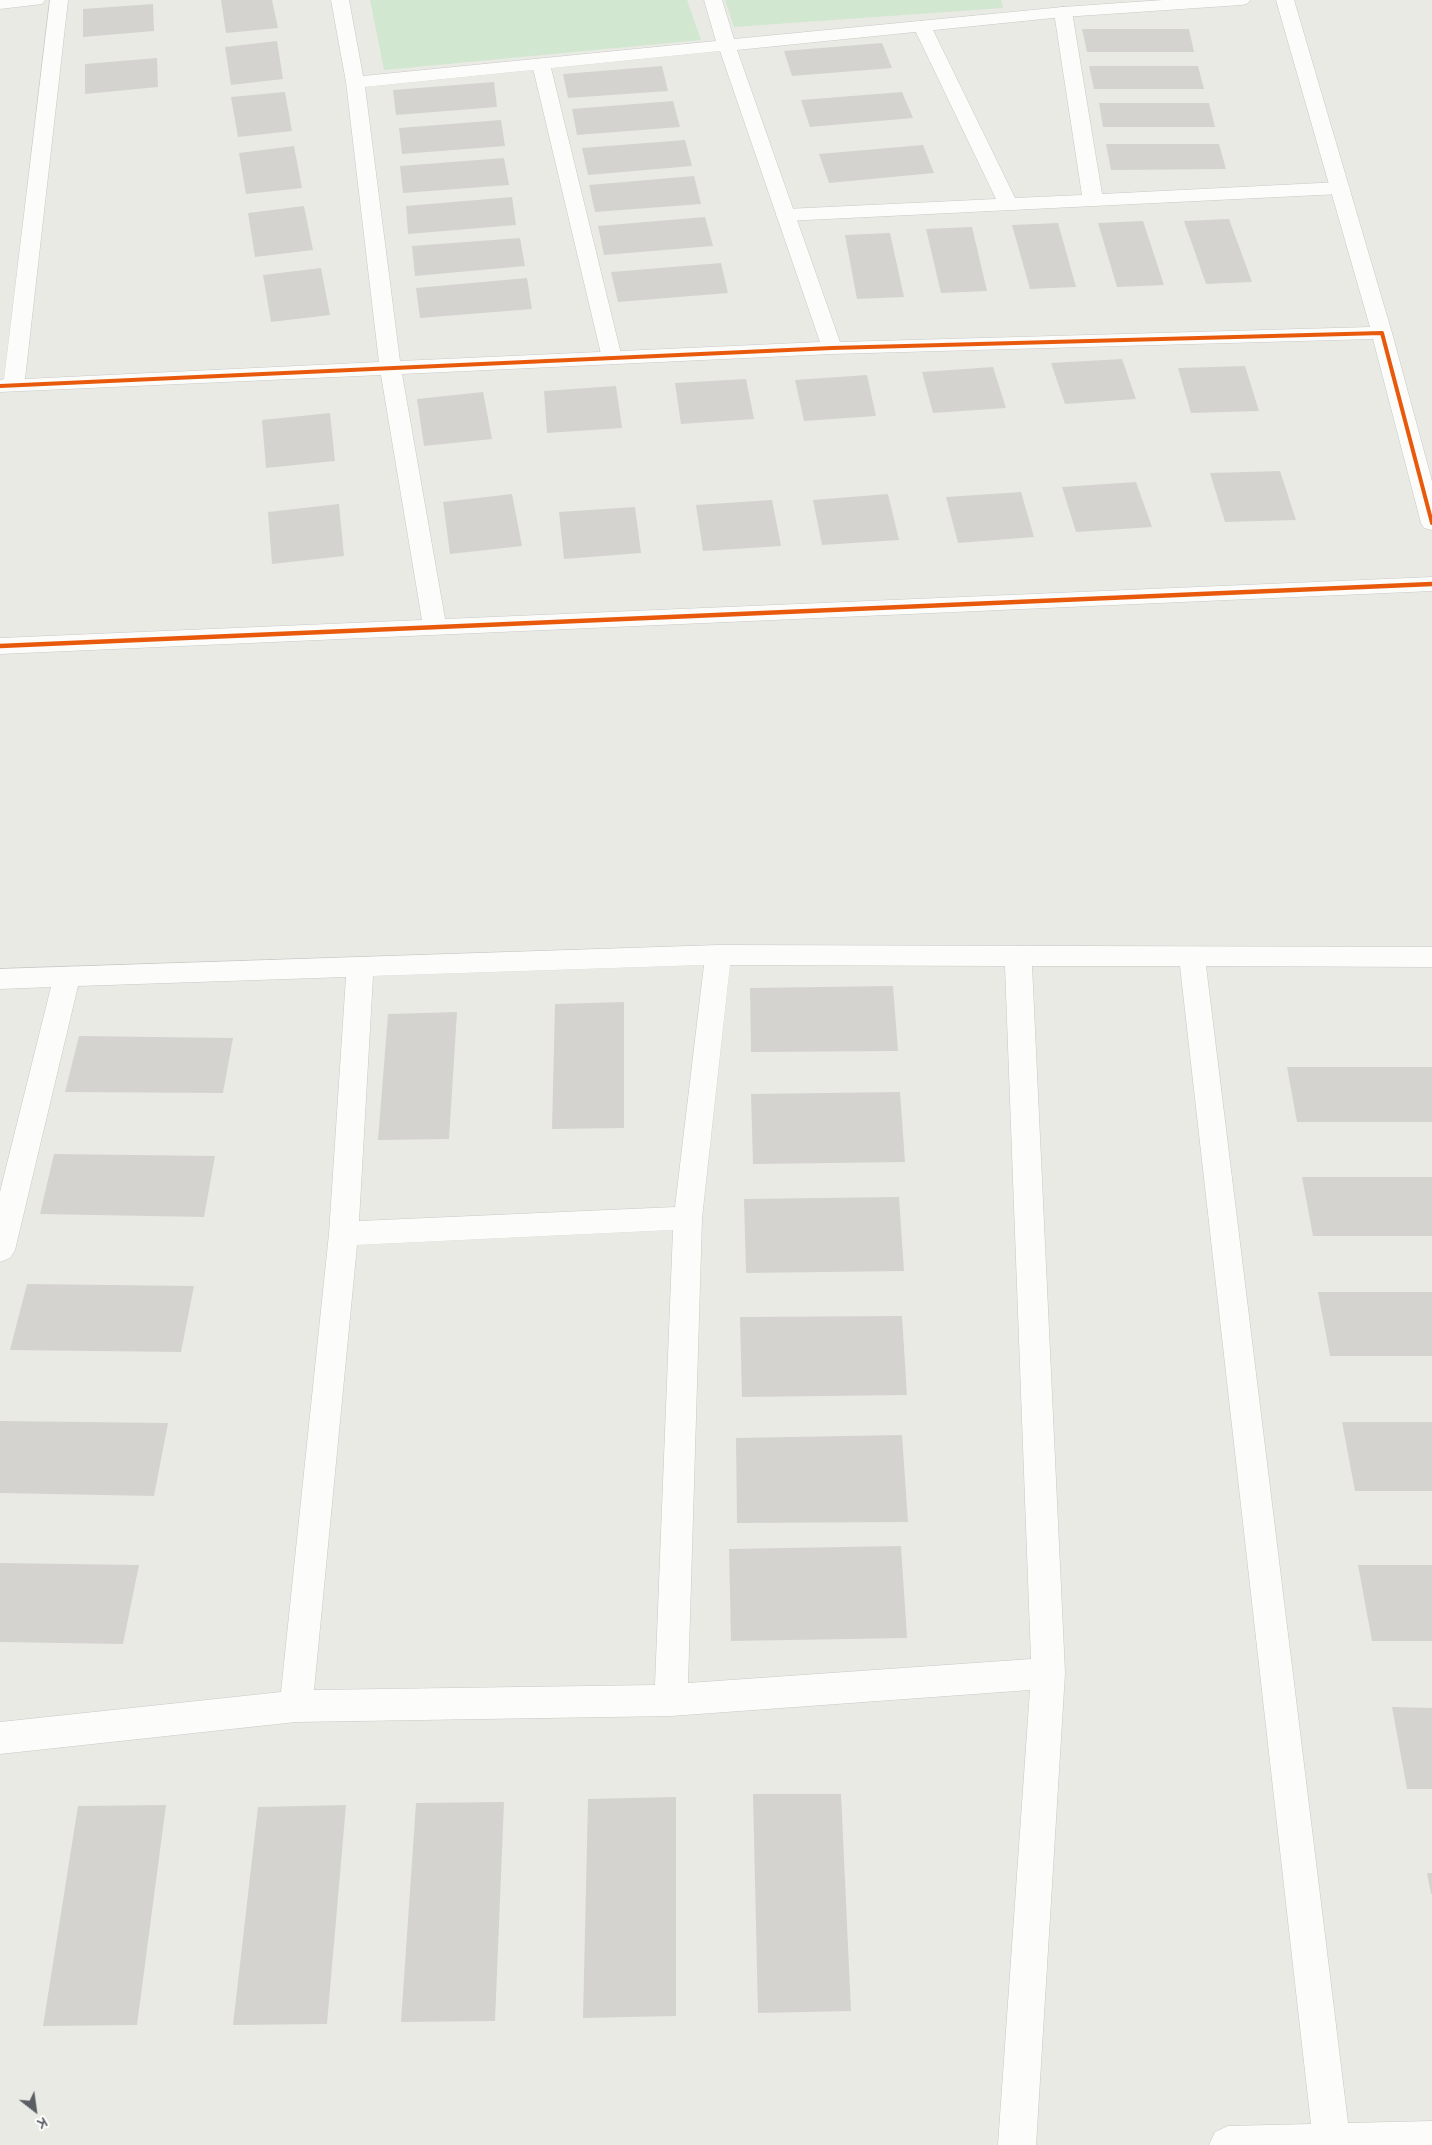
<!DOCTYPE html>
<style>
body{margin:0}
#map{position:relative;width:1432px;height:2145px;overflow:hidden;background:#eaeae5;font-family:Quicksand,sans-serif}
canvas{display:block}
.north{position:absolute;left:10px;top:2085px;width:50px;height:50px;-webkit-text-stroke:4px #fff;paint-order:stroke;rotate:150deg;font-size:14px;font-weight:700;line-height:20px;text-align:center;color:#5a5e63}
.north::after{content:'';display:block;margin:auto;width:18px;height:22px;background:#5a5e63;clip-path:polygon(50% 0,100% 100%,50% 72%,0 100%)}
</style>
<div id="map">
<canvas width="1432" height="2145"></canvas>
<div class="north">K</div>
</div>
<script>
const ctx = document.querySelector('canvas').getContext('2d');
ctx.lineJoin = 'round';
function paint(path, color) { ctx.fillStyle = color; ctx.fill(path, 'evenodd'); }
function trace(path, color, width, dash) { ctx.strokeStyle = color; ctx.lineWidth = width; ctx.lineCap = dash ? 'butt' : 'round'; ctx.setLineDash(dash || []); ctx.stroke(path); }
const green = new Path2D(`
 M370,0H687L701,40L384,70Z
 M725,0H1001L1003,8L734,27Z`);
const building = new Path2D(`
 M221,0H272L278,28L226,33Z
 M153,4L154,31L83,37V9Z
 M1082,29H1189L1194,52H1087Z
 M277,41L283,79L231,85L225,47Z
 M882,43L892,68L792,76L784,51Z
 M157,58L158,87L85,94V64Z
 M662,66L668,91L568,98L563,74Z
 M1089,66H1198L1204,89H1094Z
 M494,82L497,107L396,115L393,90Z
 M285,92L292,131L238,137L231,97Z
 M902,92L913,118L810,127L801,100Z
 M673,101L680,127L577,135L572,109Z
 M1099,103H1209L1215,127H1103Z
 M501,120L505,146L402,154L399,128Z
 M685,140L692,166L588,175L582,148Z
 M1106,144H1219L1226,169L1111,170Z
 M923,145L934,173L829,183L819,154Z
 M294,146L302,188L246,194L239,153Z
 M504,158L509,185L403,193L400,166Z
 M694,176L701,204L595,212L589,185Z
 M512,197L516,225L408,234L406,206Z
 M304,206L313,250L255,257L248,213Z
 M705,217L713,246L604,255L598,226Z
 M1229,219L1252,282L1206,284L1184,221Z
 M1143,221L1164,285L1117,287L1098,223Z
 M1058,223L1076,287L1030,289L1012,225Z
 M972,227L987,291L941,293L926,229Z
 M890,233L904,297L857,299L845,235Z
 M520,238L525,266L415,276L412,246Z
 M721,263L728,293L618,302L611,272Z
 M321,268L330,315L271,322L263,275Z
 M527,278L532,309L420,318L416,288Z
 M1122,359L1136,399L1065,404L1051,363Z
 M1245,366L1259,411L1191,413L1178,368Z
 M993,367L1006,408L933,413L922,372Z
 M867,375L876,416L804,421L795,380Z
 M746,379L754,419L681,424L675,383Z
 M616,386L622,428L547,433L544,391Z
 M483,392L492,439L424,446L417,399Z
 M330,413L335,461L266,468L262,420Z
 M1280,471L1296,520L1225,522L1210,473Z
 M1136,482L1152,527L1076,532L1062,487Z
 M1021,492L1034,537L958,543L946,497Z
 M512,494L522,546L450,554L443,502Z
 M888,494L899,540L822,545L813,500Z
 M772,500L781,546L703,551L696,505Z
 M339,504L344,556L272,564L268,512Z
 M635,507L641,553L564,559L559,512Z
 M893,986L898,1051L751,1052L750,988Z
 M624,1002V1128L552,1129L555,1004Z
 M457,1012L449,1139L378,1140L388,1014Z
 M79,1036L233,1038L223,1093L65,1092Z
 M1287,1067H1432V1122H1297Z
 M900,1092L905,1162L753,1164L751,1094Z
 M54,1154L215,1156L204,1217L40,1214Z
 M1302,1177H1432V1236H1313Z
 M899,1197L904,1271L746,1273L744,1199Z
 M27,1284L194,1286L181,1352L10,1350Z
 M1318,1292H1432V1356H1330Z
 M902,1316L907,1395L742,1397L740,1317Z
 M0,1421L168,1423L154,1496L0,1493Z
 M1342,1422H1432V1491H1355Z
 M902,1435L908,1522L737,1523L736,1438Z
 M901,1546L907,1638L731,1641L729,1549Z
 M0,1563L139,1565L123,1644L0,1642Z
 M1358,1565H1432V1641H1372Z
 M1392,1707L1432,1708V1789H1407Z
 M753,1794H841L851,2011L758,2013Z
 M676,1797V2016L583,2018L588,1799Z
 M504,1802L495,2021L401,2022L416,1803Z
 M166,1805L137,2025L43,2026L78,1806Z
 M346,1805L327,2024L233,2025L258,1807Z
 M1427,1873H1432V1894H1431Z`);
const lane = new Path2D(`
 M1063,7L1069,8L1072,12L1102,194L1340,182L1347,184L1350,188L1347,192L1340,194L786,221L779,219L776,215L779,211L786,209L996,199L913,26L916,22L922,21L928,22L931,26L1015,198L1082,195L1054,12L1057,8Z
 M541,59L547,60L550,64L622,358L619,362L612,364L605,362L602,358L532,64L535,60Z`);
const street = new Path2D(`
 M0,0H45L42,4L0,9Z
 M50,0H68L25,379L379,362L346,82L331,0H349L363,76L716,41L704,0H722L734,39L1063,7L1163,0H1250L1247,4L1241,5L1063,17L737,50L840,342L1370,327L1276,0H1294L1392,333L1432,481V530L1424,528L1421,523L1373,339L832,354L402,374L445,619L1432,577V591L0,654V638L422,620L381,375L0,392V380L4,379ZM720,51L820,342L400,361L365,87Z
 M718,945L1432,947V967L1206,966L1348,2123L1432,2121V2145H1209L1215,2132L1228,2126L1311,2124L1180,966H1032L1065,1673L1036,2145H998L1030,1690L671,1716L296,1722L0,1754V1722L281,1692L329,1234L346,977L78,986L15,1250L10,1258L0,1262V1192L51,987L0,989V969ZM704,965L675,1207L359,1221L373,976ZM730,965L1005,966L1031,1659L688,1683L702,1218ZM673,1230L655,1685L314,1690L357,1245Z`);
const cyclewayFar1 = new Path2D(`
 M0,386L832,348L1382,333L1432,523`);
const cycleway = new Path2D(`
 M0,646L1432,584`);
paint(green, '#d2e7d0');
paint(building, '#d4d3d0');
trace(lane, '#c7c8c7', 1);
trace(street, '#c7c8c7', 1);
paint(lane, '#fcfcfb');
paint(street, '#fcfcfb');
trace(cyclewayFar1, '#e8590c', 4);
trace(cycleway, '#e8590c', 4.5);
</script>
